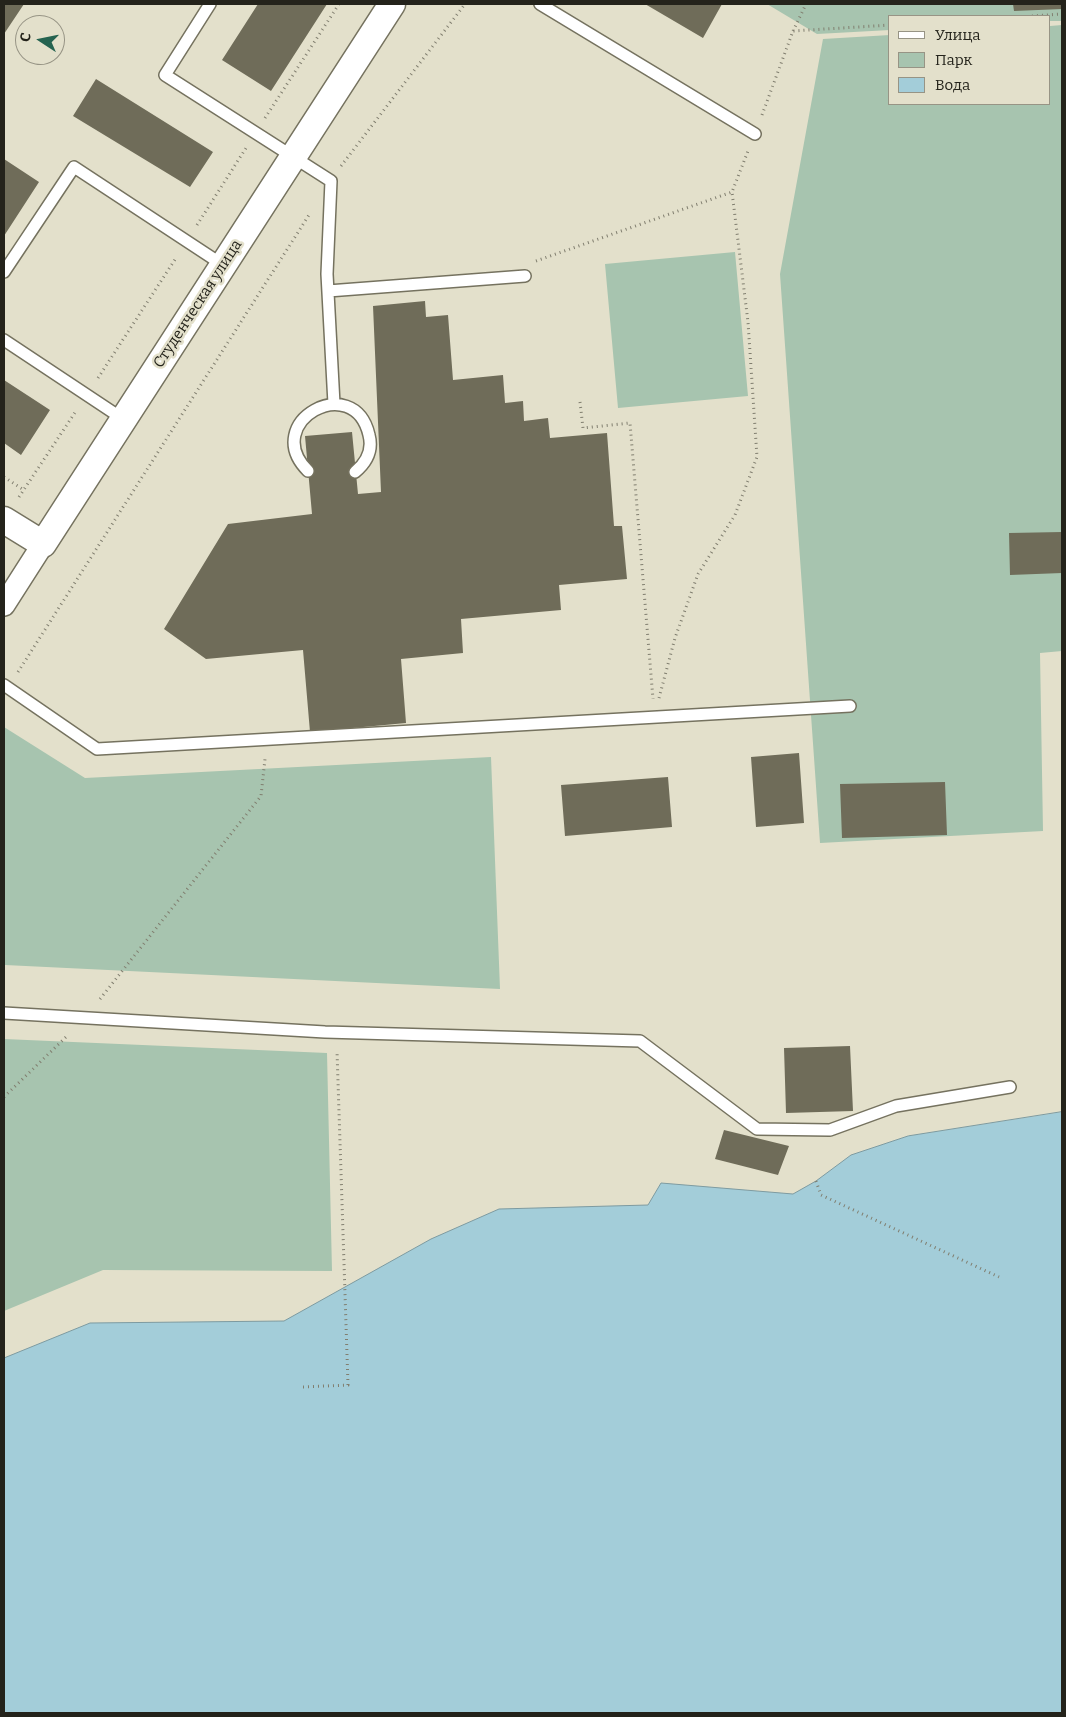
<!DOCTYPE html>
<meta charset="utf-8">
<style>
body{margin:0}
#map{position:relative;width:1066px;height:1717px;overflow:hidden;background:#e3e0cb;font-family:Bitter,serif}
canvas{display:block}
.frame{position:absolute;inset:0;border:5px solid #24231b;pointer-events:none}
.legend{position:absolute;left:888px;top:15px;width:162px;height:90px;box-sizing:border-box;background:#e3e0cb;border:1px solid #979485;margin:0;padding:6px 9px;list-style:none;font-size:15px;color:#24231b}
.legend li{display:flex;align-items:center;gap:10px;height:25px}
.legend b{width:25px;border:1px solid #979485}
.north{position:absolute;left:15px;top:15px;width:50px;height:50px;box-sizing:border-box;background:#e3e0cb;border:1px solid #979485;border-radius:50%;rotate:281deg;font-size:14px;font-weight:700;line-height:20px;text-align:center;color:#24231b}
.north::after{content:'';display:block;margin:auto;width:18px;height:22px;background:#256350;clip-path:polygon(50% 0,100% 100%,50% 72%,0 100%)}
</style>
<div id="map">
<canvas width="1066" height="1717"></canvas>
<div class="frame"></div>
<ul class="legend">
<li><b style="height:6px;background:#fff"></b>Улица</li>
<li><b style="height:14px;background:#a7c4af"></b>Парк</li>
<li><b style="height:14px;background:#a3cdd9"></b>Вода</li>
</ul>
<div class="north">С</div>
</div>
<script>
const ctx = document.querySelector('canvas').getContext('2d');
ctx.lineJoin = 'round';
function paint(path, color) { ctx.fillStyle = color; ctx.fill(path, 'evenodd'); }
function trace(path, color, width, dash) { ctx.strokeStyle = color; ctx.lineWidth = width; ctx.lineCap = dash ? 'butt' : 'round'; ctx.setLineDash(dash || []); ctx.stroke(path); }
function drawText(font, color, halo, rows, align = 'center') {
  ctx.font = font + ' Bitter,serif'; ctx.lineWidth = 5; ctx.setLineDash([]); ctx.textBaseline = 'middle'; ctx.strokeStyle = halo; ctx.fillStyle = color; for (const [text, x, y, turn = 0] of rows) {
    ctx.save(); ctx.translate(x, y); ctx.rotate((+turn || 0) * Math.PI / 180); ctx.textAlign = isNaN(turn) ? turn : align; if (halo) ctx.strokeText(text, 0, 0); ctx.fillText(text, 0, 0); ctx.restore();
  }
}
const green = new Path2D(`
 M767,4H1062V21H1050V16H890V30L817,34Z
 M1062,25V651L1040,653L1043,831L820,843L780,274L823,39L890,35V104H1050V26Z
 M735,252L748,396L618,408L605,264Z
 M4,727L85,778L491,757L500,989L5,965L4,980Z
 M4,1039L327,1053L332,1271L103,1270L4,1311Z`);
const water = new Path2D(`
 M1062,1112V1713H4V1358L90,1323L284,1321L431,1239L499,1209L648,1205L661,1183L793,1194L816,1181L851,1155L908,1136Z`);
const building = new Path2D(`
 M4,4H24L4,34Z
 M258,4H327L271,91L222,60Z
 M645,4H722L703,38Z
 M1013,4H1062V9L1014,11Z
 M96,79L213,152L190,187L73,116Z
 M4,159L39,182L4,236Z
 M425,301L426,317L448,315L453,380L503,375L505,403L523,401L524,421L548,418L550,438L607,433L614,526H622L627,579L559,585L561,610L461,619L463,653L401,659L406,723L310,732L303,650L206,659L164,629L228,524L312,514L305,436L352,432L358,494L381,492L373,306Z
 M4,380L50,410L21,455L4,443Z
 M1062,532V573L1010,575L1009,533Z
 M799,753L804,823L756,827L751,757Z
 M668,777L672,827L565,836L561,785Z
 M945,782L947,835L842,838L840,784Z
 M850,1046L853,1111L786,1113L784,1048Z
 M724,1130L789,1146L778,1175L715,1159Z`);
const path = new Path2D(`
 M1032,16L1062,14
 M793,31L806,4
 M762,115L793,31L890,25
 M265,118L339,4
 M341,166L465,4
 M197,225L246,148
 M536,261L732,192L748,151
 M98,378L176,258
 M580,402L583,428L630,423L653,699
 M4,477L24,490
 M19,497L76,411
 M18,672L309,215
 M659,698L675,638L698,574L735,515L757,457L748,322L732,192
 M100,999L261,796L265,759
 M4,1097L66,1037
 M816,1181L821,1195L999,1277
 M303,1387L348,1385L337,1051`);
const service = new Path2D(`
 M210,4L165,75L331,181L327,274L334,404
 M540,4L755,134
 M4,272L74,167L223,265
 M328,291L525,276
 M4,340L123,419
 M308,471C259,422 354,370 369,435C373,450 367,462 355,472
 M4,685L97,749L850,706
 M4,1013L325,1032L640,1041L757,1129L830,1130L896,1106L1010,1087`);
const minor = new Path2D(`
 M4,605L43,544`);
const tertiary = new Path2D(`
 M4,520L43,544L392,4`);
const streetNames = [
 ["Студенческая улица",198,304,-57]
];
paint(green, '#a7c4af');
paint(water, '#a3cdd9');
trace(water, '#7d9aa0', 1);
paint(building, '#6f6c59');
trace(service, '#75725f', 14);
trace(minor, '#75725f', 24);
trace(tertiary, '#75725f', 29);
trace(path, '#807e6f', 3, [1, 4]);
trace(service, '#fff', 11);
trace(minor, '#fff', 21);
trace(tertiary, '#fff', 26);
drawText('15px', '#24231b', '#e3e0cb', streetNames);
</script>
